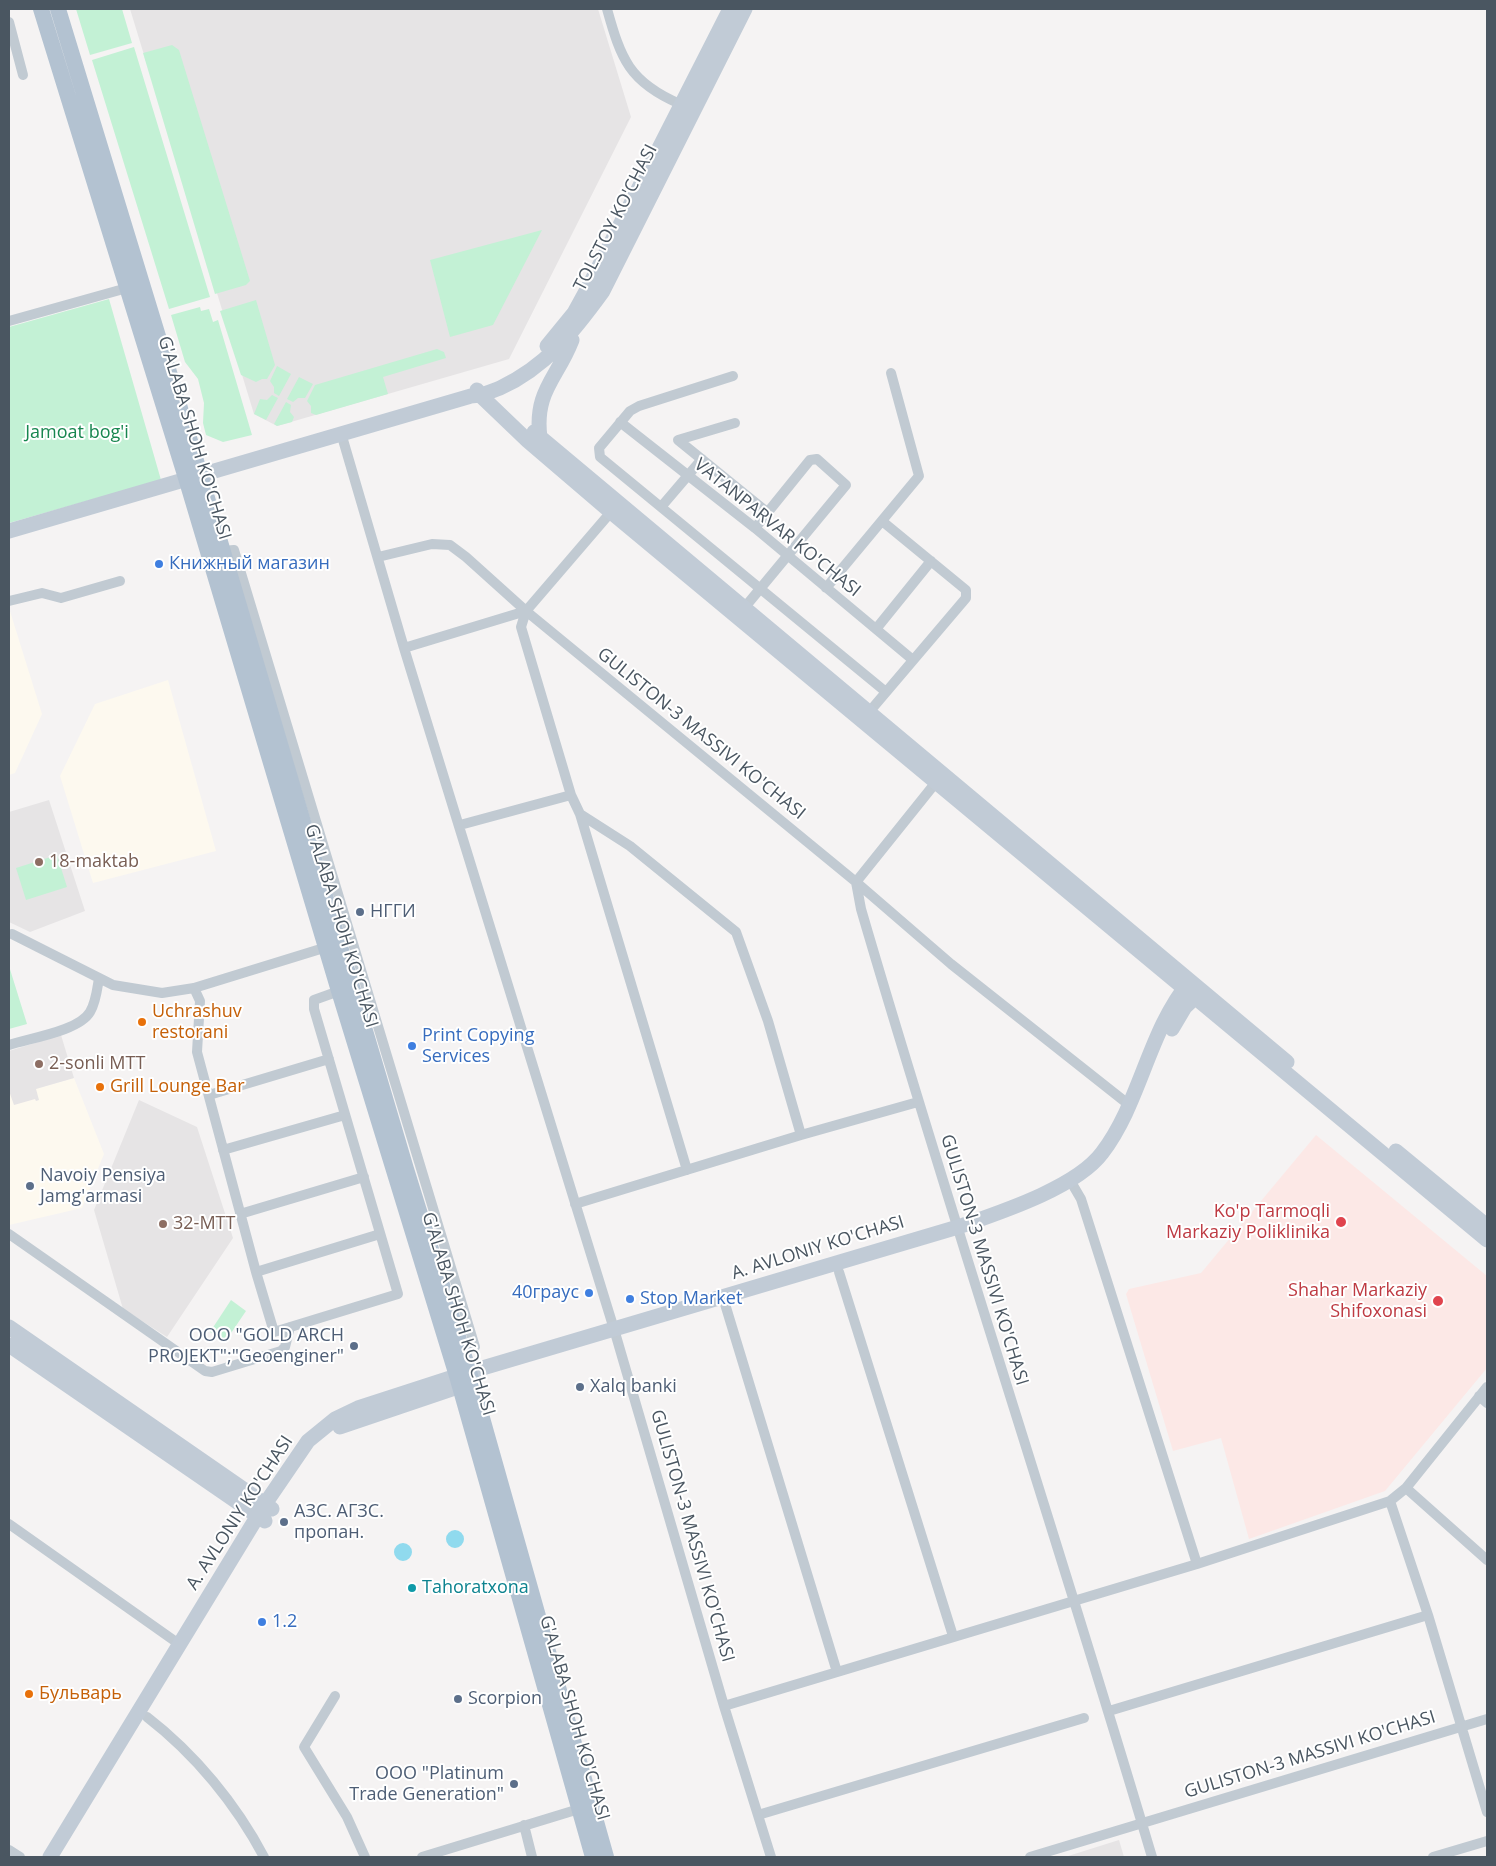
<!DOCTYPE html>
<meta charset="utf-8">
<style>
body{margin:0}
#map{position:relative;width:1496px;height:1866px;overflow:hidden;background:#f5f3f3;font-family:"Open Sans",sans-serif}
canvas{display:block}
.frame{position:absolute;inset:0;border:10px solid #4a5661;pointer-events:none}
</style>
<div id="map">
<canvas width="1496" height="1866"></canvas>
<div class="frame"></div>
</div>
<script>
const ctx = document.querySelector('canvas').getContext('2d');
ctx.lineJoin = 'round';
function paint(path, color) { ctx.fillStyle = color; ctx.fill(path, 'evenodd'); }
function trace(path, color, width, dash) { ctx.strokeStyle = color; ctx.lineWidth = width; ctx.lineCap = dash ? 'butt' : 'round'; ctx.setLineDash(dash || []); ctx.stroke(path); }
function drawText(font, color, halo, rows, align = 'center') {
  ctx.font = font + ' "Open Sans",sans-serif'; ctx.lineWidth = 4; ctx.setLineDash([]); ctx.textBaseline = 'middle'; ctx.strokeStyle = halo; ctx.fillStyle = color; for (const [text, x, y, turn = 0] of rows) {
    ctx.save(); ctx.translate(x, y); ctx.rotate((+turn || 0) * Math.PI / 180); ctx.textAlign = isNaN(turn) ? turn : align; if (halo) ctx.strokeText(text, 0, 0); ctx.fillText(text, 0, 0); ctx.restore();
  }
}
const commercial = new Path2D(`
 M9,608L42,714L15,773L9,775Z
 M168,680L216,851L93,883L60,776L95,704Z
 M74,1078L104,1154L82,1208L9,1225V1091L35,1089Z`);
const education = new Path2D(`
 M130,9H598L631,117L509,359L277,426L254,414Z
 M49,800L85,911L30,932L9,922V812Z
 M61,1035L74,1078L36,1089L39,1100L36,1101L35,1099L14,1105L9,1091V1051Z
 M139,1100L197,1127L233,1238L167,1337L123,1309L94,1210Z
 M1119,1840L1124,1857H1065Z`);
const medical = new Path2D(`
 M1316,1135L1487,1276V1368L1385,1491L1249,1539L1221,1438L1173,1451L1126,1294L1129,1289L1201,1273Z`);
const green = new Path2D(`
 M76,9H122L132,43L90,55Z
 M172,45L179,50L250,281L246,285L215,294L143,53Z
 M134,47L210,297L169,309L92,60Z
 M542,230L493,325L450,337L430,260Z
 M109,299L161,480L9,523V327Z
 M256,300L275,365L267,379H262L256,382L241,375L220,311Z
 M200,307L201,311L209,309L213,322L218,320L252,435L223,442L206,435L203,423L204,403L198,379L185,362L171,315Z
 M437,349L444,352L446,358L383,377L388,394L316,415L311,413V406L307,401L315,385Z
 M277,366L291,374L279,396L274,393V387L270,381Z
 M299,377L313,384L305,398H298L293,402L287,399Z
 M272,395L278,398L266,420L254,414L260,399L267,400Z
 M286,402L291,405L290,412L294,417L292,422L277,426L274,424Z
 M57,855L67,887L26,900L16,868Z
 M9,966L27,1024L9,1029Z
 M231,1300L246,1311L225,1342L210,1332Z`);
const water = new Path2D(`
 M446 1539a9 9 0 1 1 18 0a9 9 0 1 1-18 0Z
 M394 1552a9 9 0 1 1 18 0a9 9 0 1 1-18 0Z`);
const street = new Path2D(`
 M607,9C621,59 629,82 680,104
 M9,22L23,75
 M9,321L127,288
 M733,376L639,406L630,411L599,448L600,457L886,692
 M620,422L755,528L913,660
 M735,423L678,440L768,513
 M341,433L404,648L614,1329L724,1706L771,1857
 M661,507L702,459
 M611,512L526,611L521,627L571,795L580,814L687,1170
 M223,551L234,550L475,1347
 M378,557L432,544L450,545L466,557L526,611L856,882L951,964L1128,1104
 M826,588L919,476L891,373
 M9,601L42,593L61,598L120,581
 M745,607L846,485L817,459L810,460L755,528
 M876,629L931,561
 M404,648L526,611
 M870,711L966,598V590L882,521
 M937,781L856,882L861,909C954,1227 1058,1540 1152,1857
 M580,814L630,846L736,932L768,1021L801,1135
 M460,825L571,795
 M12,934L113,985L162,993L194,988L327,947
 M194,988L200,1001L197,1052L256,1272L274,1332L398,1294L314,1009V1000L339,991
 M9,1045C30,1038 79,1031 90,1012C96,1002 97,990 99,978
 M209,1095L329,1059
 M223,1150L345,1115
 M1074,1187L1081,1199L1197,1564
 M575,1204L801,1135L918,1102
 M240,1214L364,1177
 M9,1234L205,1371L212,1372L281,1351L285,1347L290,1327
 M256,1272L380,1234
 M839,1272L953,1636
 M725,1304L837,1672
 M1479,1396L1487,1403
 M1406,1488L1487,1560
 M1390,1501L1428,1615L1487,1812
 M9,1524L179,1644
 M335,1696L304,1747L347,1817L365,1857
 M724,1706L1197,1564L1390,1501L1406,1488L1487,1387
 M1109,1711L1428,1615
 M147,1717C195,1754 236,1804 264,1857
 M758,1815L1084,1718
 M524,1825L532,1857
 M9,1850L20,1857
 M422,1857L579,1809
 M1030,1857L1487,1719
 M1433,1857L1487,1841`);
const secondary = new Path2D(`
 M547,346L574,313L591,282L730,9
 M477,390L481,396L528,441L611,512L1487,1240
 M534,432L1287,1062
 M540,438C534,391 557,379 572,340
 M9,531L471,396C482,396 489,392 500,388C546,367 574,331 603,291L745,9
 M1172,1029L1185,1007L1202,991
 M1396,1151L1487,1226
 M9,1327L272,1509
 M9,1345L265,1521
 M340,1427L470,1383
 M50,1857L265,1504L308,1441L335,1419L358,1408L469,1372L958,1227C998,1213 1076,1188 1102,1153C1141,1102 1148,1031 1190,981`);
const primary = new Path2D(`
 M41,9L186,478L339,991L457,1376L593,1857
 M58,9L194,454L406,1169L469,1372L606,1857`);
const markers = [
 [159,564,5,"#3f7fe0"],
 [39,862,5,"#8d6e63"],
 [360,912,5,"#5c6f8a"],
 [142,1022,5,"#e8710a"],
 [412,1046,5,"#3f7fe0"],
 [39,1064,5,"#8d6e63"],
 [100,1087,5,"#e8710a"],
 [30,1186,5,"#5c6f8a"],
 [1341,1222,6,"#e0444e"],
 [163,1224,5,"#8d6e63"],
 [589,1293,5,"#3f7fe0"],
 [630,1299,5,"#3f7fe0"],
 [1438,1301,6,"#e0444e"],
 [354,1346,5,"#5c6f8a"],
 [580,1387,5,"#5c6f8a"],
 [284,1522,5,"#5c6f8a"],
 [412,1588,5,"#0f9aa8"],
 [262,1622,5,"#3f7fe0"],
 [29,1694,5,"#e8710a"],
 [458,1699,5,"#5c6f8a"],
 [514,1784,5,"#5c6f8a"]
];
const streetNames = [
 ["TOLSTOY KO'CHASI",616,218,-63],
 ["G'ALABA SHOH KO'CHASI",194,438,73],
 ["VATANPARVAR KO'CHASI",777,528,39],
 ["GULISTON-3 MASSIVI KO'CHASI",701,734,39],
 ["G'ALABA SHOH KO'CHASI",341,926,73],
 ["A. AVLONIY KO'CHASI",818,1248,-17],
 ["GULISTON-3 MASSIVI KO'CHASI",984,1260,73],
 ["G'ALABA SHOH KO'CHASI",458,1314,73],
 ["A. AVLONIY KO'CHASI",240,1513,-57],
 ["GULISTON-3 MASSIVI KO'CHASI",692,1536,74],
 ["G'ALABA SHOH KO'CHASI",574,1718,74],
 ["GULISTON-3 MASSIVI KO'CHASI",1310,1755,-17]
];
const parkNames = [
 ["Jamoat bog'i",77,433]
];
const shopNames = [
 ["Книжный магазин",169,564],
 ["Print Copying",422,1036],
 ["Services",422,1057],
 ["40граус",579,1293,"right"],
 ["Stop Market",640,1299],
 ["1.2",272,1622]
];
const educationNames = [
 ["18-maktab",49,862],
 ["2-sonli MTT",49,1064],
 ["32-MTT",173,1224]
];
const serviceNames = [
 ["НГГИ",370,912],
 ["Navoiy Pensiya",40,1176],
 ["Jamg'armasi",40,1197],
 ["ООО \"GOLD ARCH",344,1336,"right"],
 ["PROJEKT\";\"Geoenginer\"",344,1357,"right"],
 ["Xalq banki",590,1387],
 ["АЗС. АГЗС.",294,1512],
 ["пропан.",294,1533],
 ["Scorpion",468,1699],
 ["OOO \"Platinum",504,1774,"right"],
 ["Trade Generation\"",504,1795,"right"]
];
const foodNames = [
 ["Uchrashuv",152,1012],
 ["restorani",152,1033],
 ["Grill Lounge Bar",110,1087],
 ["Бульварь",39,1694]
];
const healthNames = [
 ["Ko'p Tarmoqli",1330,1212],
 ["Markaziy Poliklinika",1330,1233],
 ["Shahar Markaziy",1427,1291],
 ["Shifoxonasi",1427,1312]
];
const cultureNames = [
 ["Tahoratxona",422,1588]
];
paint(commercial, '#fdf9ef');
paint(education, '#e6e4e5');
paint(medical, '#fce8e6');
paint(green, '#c3f1d5');
paint(water, '#90daee');
trace(street, '#c1cad2', 10);
trace(secondary, '#c1cbd6', 15);
trace(primary, '#b3c2d1', 16);
for (const [x, y, r, color] of markers) { const dot = new Path2D(); dot.arc(x, y, r, 0, 2 * Math.PI); ctx.fillStyle = color; ctx.fill(dot); trace(dot, '#fff', 2); }
drawText('18px', '#4a5661', '#fff', streetNames);
drawText('18px', '#17864f', '#fff', parkNames);
drawText('18px', '#366cbe', '#fff', shopNames, 'left');
drawText('18px', '#785e54', '#fff', educationNames, 'left');
drawText('18px', '#4e5e75', '#fff', serviceNames, 'left');
drawText('18px', '#c56008', '#fff', foodNames, 'left');
drawText('18px', '#be3a42', '#fff', healthNames, 'right');
drawText('18px', '#0d838f', '#fff', cultureNames, 'left');
</script>
